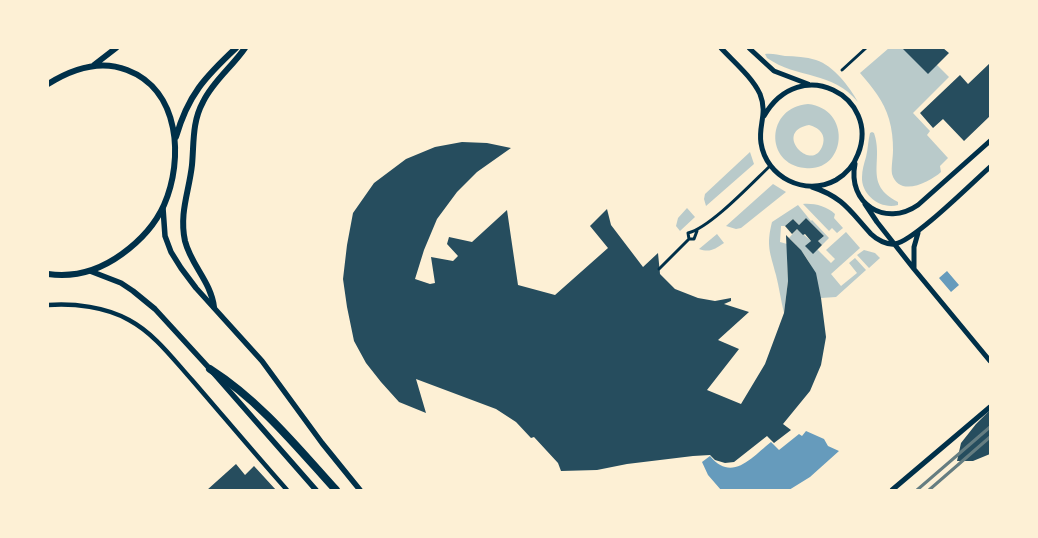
<!DOCTYPE html>
<style>
body{margin:0}
#map{position:relative;width:1038px;height:538px;overflow:hidden;background:#fdf0d5;font-family:Lato,sans-serif}
canvas{display:block}
.frame{position:absolute;inset:0;border:49px solid #fdf0d5;pointer-events:none}
</style>
<div id="map">
<canvas width="1038" height="538"></canvas>
<div class="frame"></div>
</div>
<script>
const ctx = document.querySelector('canvas').getContext('2d');
ctx.lineJoin = 'round';
function paint(path, color) { ctx.fillStyle = color; ctx.fill(path, 'evenodd'); }
function trace(path, color, width, dash) { ctx.strokeStyle = color; ctx.lineWidth = width; ctx.lineCap = dash ? 'butt' : 'round'; ctx.setLineDash(dash || []); ctx.stroke(path); }
const green = new Path2D(`
 M889,48H920L949,77L913,113L930,131L927,135L948,158L940,166L941,172C930,182 899,198 892,174C891,167 893,158 893,150C893,140 892,129 889,119C884,101 872,87 860,73Z
 M765,54C772,53 778,55 785,56C795,56 806,57 816,60C834,66 849,86 858,102C833,71 797,79 767,58Z
 M808,104C853,109 846,173 805,168C764,164 766,107 808,104ZM809,125C818,127 826,134 823,144C814,176 771,132 809,125Z
 M872,132L874,133C884,162 863,184 898,202V205C881,210 861,195 862,177C862,170 864,164 866,157C868,149 868,141 870,133Z
 M750,152L754,164L706,206L704,199L705,194Z
 M773,184L786,192L741,228L736,229L726,226Z
 M803,204C813,203 827,206 835,214L834,218L843,228L837,233L832,228L829,231Z
 M798,205L811,221L812,220L829,238L822,245L818,241L824,236L806,218L799,225L793,219L785,226H781L780,242L787,244L788,281L784,313C781,301 779,287 776,275C770,252 766,246 772,222Z
 M687,208L695,217L680,231L676,226L678,218Z
 M797,229L811,241L806,246L817,249L831,263L835,259L826,250L846,232L860,248L831,274L841,286L857,273L849,263L855,258L866,270L836,297L821,298C815,270 810,258 789,238Z
 M717,234L724,243C715,249 710,253 699,249Z
 M864,250L875,253L880,258L869,268L857,255Z`);
const water = new Path2D(`
 M947,271L959,285L951,292L939,278Z
 M806,431L824,439L828,446L839,451L810,477L789,490H721L708,475L702,462L710,456C732,483 752,457 771,442L779,450L799,434L802,436Z`);
const building = new Path2D(`
 M902,48H943L949,53L928,74Z
 M990,63V116L964,141L943,119L933,128L920,113L960,75L968,84Z
 M462,142L487,143L511,148L477,172L457,192L437,219L424,250L415,279L430,284L435,283L431,257L453,261L458,256L447,244L449,237L472,242L507,210L518,285L555,295L608,248L590,226L607,209L611,225L643,267L658,253L660,274L675,289L698,298L715,301L731,298V301L724,304L749,312L718,340L739,349L707,390L741,404L765,364L784,313L788,281L786,235L801,250L816,273L821,298L826,337L821,365L810,391L783,424L791,430L774,443L767,436L734,462L725,463L715,460L710,455L693,456L627,464L597,470L561,471L558,463L534,437L531,438L516,422L496,409L416,379L426,413L399,402L381,382L366,363L354,341L347,307L343,279L347,245L353,213L374,183L406,159L435,147Z
 M806,218L824,236L818,241L822,245L813,254L805,246L811,241L805,234L803,235L797,229L792,234L785,226L793,219L799,225Z
 M990,410V454L973,461H957L961,443L976,424Z
 M236,464L245,475L254,466L276,490H207Z`);
const pedestrian = new Path2D(`
 M842,70L866,48
 M689,239H694L697,231
 M659,269L689,239L688,233C710,228 752,183 770,166`);
const minor = new Path2D(`
 M48,305C74,303 106,307 129,320C155,334 173,359 192,380C224,417 255,454 287,490`);
const tertiary = new Path2D(`
 M721,48C734,62 752,77 760,94C768,114 758,125 761,143C766,177 805,197 836,180C846,174 854,165 858,154C881,97 800,53 764,116
 M749,48L774,71L808,84
 M855,164C847,203 885,228 918,205L990,141
 M812,187C843,197 850,211 871,234C877,240 887,245 895,244C914,241 973,182 990,167
 M865,204L877,222L914,269L990,361
 M914,268V247L918,233
 M892,490L990,407`);
const secondary = new Path2D(`
 M163,208L165,236L171,252L181,268L196,288L262,361L322,443L360,490
 M90,271L121,283L133,291L155,309L210,369L316,490`);
const primary = new Path2D(`
 M94,65L116,48
 M48,84C72,69 99,59 127,70C180,90 184,159 164,205C155,225 140,241 122,254C100,270 76,278 48,274
 M176,137C188,95 205,77 236,48
 M214,307C211,282 191,265 185,241C179,213 189,192 192,165C194,143 192,122 203,102C213,81 232,67 245,48`);
const motorway = new Path2D(`
 M210,369C260,401 297,447 336,490`);
const rail = new Path2D(`
 M917,490L990,427
 M929,490L990,437`);
paint(green, '#b9caca');
paint(water, '#669bbc');
paint(building, '#264d5e');
trace(pedestrian, '#003049', 3);
trace(minor, '#003049', 4.5);
trace(tertiary, '#003049', 5);
trace(secondary, '#003049', 5.5);
trace(primary, '#003049', 6);
trace(motorway, '#003049', 8);
trace(rail, '#657d81', 3);
</script>
